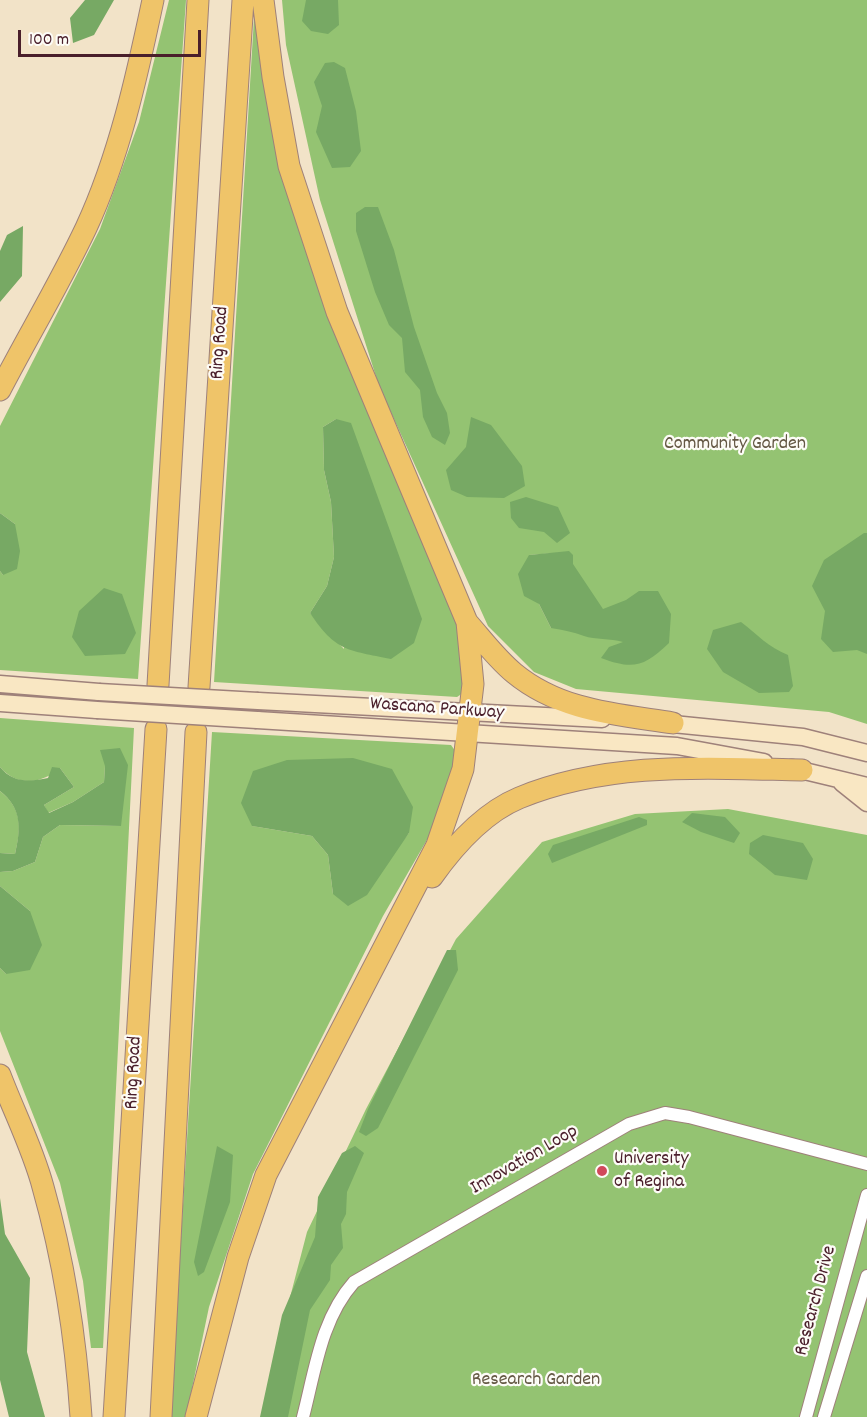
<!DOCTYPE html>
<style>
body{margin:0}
#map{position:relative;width:867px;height:1417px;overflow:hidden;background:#f2e3c8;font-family:Dekko,sans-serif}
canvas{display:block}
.scale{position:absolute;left:18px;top:30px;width:183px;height:27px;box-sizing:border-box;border:3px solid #4a1f2b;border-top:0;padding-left:8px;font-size:18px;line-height:21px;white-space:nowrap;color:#4a1f2b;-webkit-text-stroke:4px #fdfcf7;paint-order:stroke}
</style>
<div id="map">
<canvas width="867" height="1417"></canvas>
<div class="scale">100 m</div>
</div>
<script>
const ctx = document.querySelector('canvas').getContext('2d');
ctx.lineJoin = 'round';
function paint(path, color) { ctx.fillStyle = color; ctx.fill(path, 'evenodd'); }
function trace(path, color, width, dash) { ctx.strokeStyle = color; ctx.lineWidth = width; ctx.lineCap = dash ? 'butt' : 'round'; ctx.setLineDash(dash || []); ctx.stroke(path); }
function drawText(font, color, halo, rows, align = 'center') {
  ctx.font = font + ' Dekko,sans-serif'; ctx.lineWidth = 4.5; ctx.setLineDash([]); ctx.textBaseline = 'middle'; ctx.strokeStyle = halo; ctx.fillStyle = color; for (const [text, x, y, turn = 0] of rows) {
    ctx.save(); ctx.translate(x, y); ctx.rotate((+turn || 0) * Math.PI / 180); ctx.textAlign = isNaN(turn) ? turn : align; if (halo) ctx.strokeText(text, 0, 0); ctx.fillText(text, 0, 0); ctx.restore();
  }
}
const green = new Path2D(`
 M169,0H186L138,679L0,670V571L3,575L15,524L0,513V426L100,229L139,122Z
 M282,0H867V724L829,712L576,689L534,672L488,626L379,386L320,200L286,45ZM569,552L573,565L551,628L539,604L529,555Z
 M254,18L260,20L286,178L459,620L466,691L457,697L214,682ZM336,419L344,649L310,613L327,586L334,557L331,502L324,470L323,427Z
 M0,718L134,728L103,1348H91L83,1281L60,1183L0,1031V968L6,974L30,911L0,886V872L13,871L35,862L43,837L60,825L121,826L105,766L104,782L73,802L48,813L44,805L74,787L60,768C42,784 17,787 0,767Z
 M212,732L451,745L456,752L439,819L383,916L253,1174L209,1307L186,1417H170ZM252,826L409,833L393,853L333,894L328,855L312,836Z
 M0,791C23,809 21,829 15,854L0,853Z
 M728,809L867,835V1417H262L274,1359L307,1232L366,1109L456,939L542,842L635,814Z`);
const forest = new Path2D(`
 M85,0H114L94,35L73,43L70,18Z
 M306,0H338L339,25L328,34L311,31L302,21Z
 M334,62L345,68L356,111L361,151L350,167L332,168L316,132L322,106L314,82L325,63Z
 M365,207H378L394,250L414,327L437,393L447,413L450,433L445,445L432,437L423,417L420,390L405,372L402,338L389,325L375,292L356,231V213Z
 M23,226L22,276L0,302V251L7,235Z
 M471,417L491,425L522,466L525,486L504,498L467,497L451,490L446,470L466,447Z
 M336,419L351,423L422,619L414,643L391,659C348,650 336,652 310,613L327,586L334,557L331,502L324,470L323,427Z
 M526,497L558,507L570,533L557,543L544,532L519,528L511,518L510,502Z
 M0,513L15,524L20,551L17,569L3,575L0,571Z
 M864,533H867V654L857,650L833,652L821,639L825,611L812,586L824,560Z
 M569,551L573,555V564L603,609L626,600L639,591H658L671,614L669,643C644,667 633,670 601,658L609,647L623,642C610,638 595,640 584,636C573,632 563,630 551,628L539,604L524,596L518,574L529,555Z
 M104,588L122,594L136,633L125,654L85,656L72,637L79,611Z
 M741,622C758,635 768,647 788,655L793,686L789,692L759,693L723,672L707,649L713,630Z
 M120,748L128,765L121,826L60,825L43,837L35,862L13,871L0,872V853L15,854C21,829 22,808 0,791V767C13,783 29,782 48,778L52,767L60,768L74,787L44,805L49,813L73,802L104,782L105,766L100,750Z
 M353,758L392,769L413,807L409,833L367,895L348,906L333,894L328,855L312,836L252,826L241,803L253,771L287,760Z
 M692,813L725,817L740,833L734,843L701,832L682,822Z
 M639,817L647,820V825L552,863L548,854L553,845Z
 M763,835L803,843L813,859L807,880L775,875L749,854L750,843Z
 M0,886L30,911L42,945L30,970L6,974L0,968Z
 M447,950H456L458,970L378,1128L366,1136L359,1132L368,1109Z
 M217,1146L233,1155L230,1202L204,1272L198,1276L194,1262Z
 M355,1146L364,1153L347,1192L346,1214L341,1224L343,1248L331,1265L330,1280L310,1310L288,1417H260L282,1315L315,1237L318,1197L342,1153Z
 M0,1198L5,1234L30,1278L27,1352L45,1417H9L0,1380Z`);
const minor = new Path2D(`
 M303,1417C315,1371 321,1319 354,1282L629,1124L665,1113L689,1117L867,1164
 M806,1417L867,1195
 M824,1417L867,1276`);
const secondary = new Path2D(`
 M0,684L99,692
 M258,701L602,719
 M0,703L97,710
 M257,720L677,746L764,762
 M663,723L803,737L867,753
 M792,768L867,786
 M842,783L867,803`);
const motorway = new Path2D(`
 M0,390C28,336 60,283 86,228C119,157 137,76 153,0
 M467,622C482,639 496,658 514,673C560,711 616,714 673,723
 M158,685L198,0
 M199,687L243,0
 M432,877C454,846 483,813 519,798C609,761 707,768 802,770
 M0,1075C14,1112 33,1149 43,1187C64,1261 76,1340 81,1417
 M114,1417L156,729
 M161,1417L196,732
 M196,1417L238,1257L266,1175L437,845L463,769L473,684L467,622L337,312L289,166L273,77L263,0`);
const secondaryBridge = new Path2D(`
 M99,692L258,701
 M97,710L257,720`);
const markers = [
 [602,1171,6,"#d1495b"]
];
const streetNames = [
 ["Ring Road",221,343,-86],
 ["Wascana Parkway",437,710,4],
 ["Ring Road",135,1073,-87],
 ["Innovation Loop",525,1161,-30],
 ["Research Drive",817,1301,-75]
];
const parkNames = [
 ["Community Garden",735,445],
 ["Research Garden",536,1381]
];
const poiNames = [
 ["University",614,1160],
 ["of Regina",614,1183]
];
paint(green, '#94c372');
paint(forest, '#77a964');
trace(minor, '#9e817a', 14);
trace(secondary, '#9e817a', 19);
trace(motorway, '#9e817a', 23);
trace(minor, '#fff', 12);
trace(secondary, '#f9e7c3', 16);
trace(motorway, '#efc469', 21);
trace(secondaryBridge, '#9e817a', 19, []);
trace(secondaryBridge, '#f9e7c3', 16);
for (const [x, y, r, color] of markers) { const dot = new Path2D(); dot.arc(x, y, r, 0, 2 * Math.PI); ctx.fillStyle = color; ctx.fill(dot); trace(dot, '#fdfcf7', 2); }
drawText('20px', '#4a1f2b', '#fdfcf7', streetNames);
drawText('20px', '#645844', '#fdfcf7', parkNames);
drawText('20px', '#4a1f2b', '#fdfcf7', poiNames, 'left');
</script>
